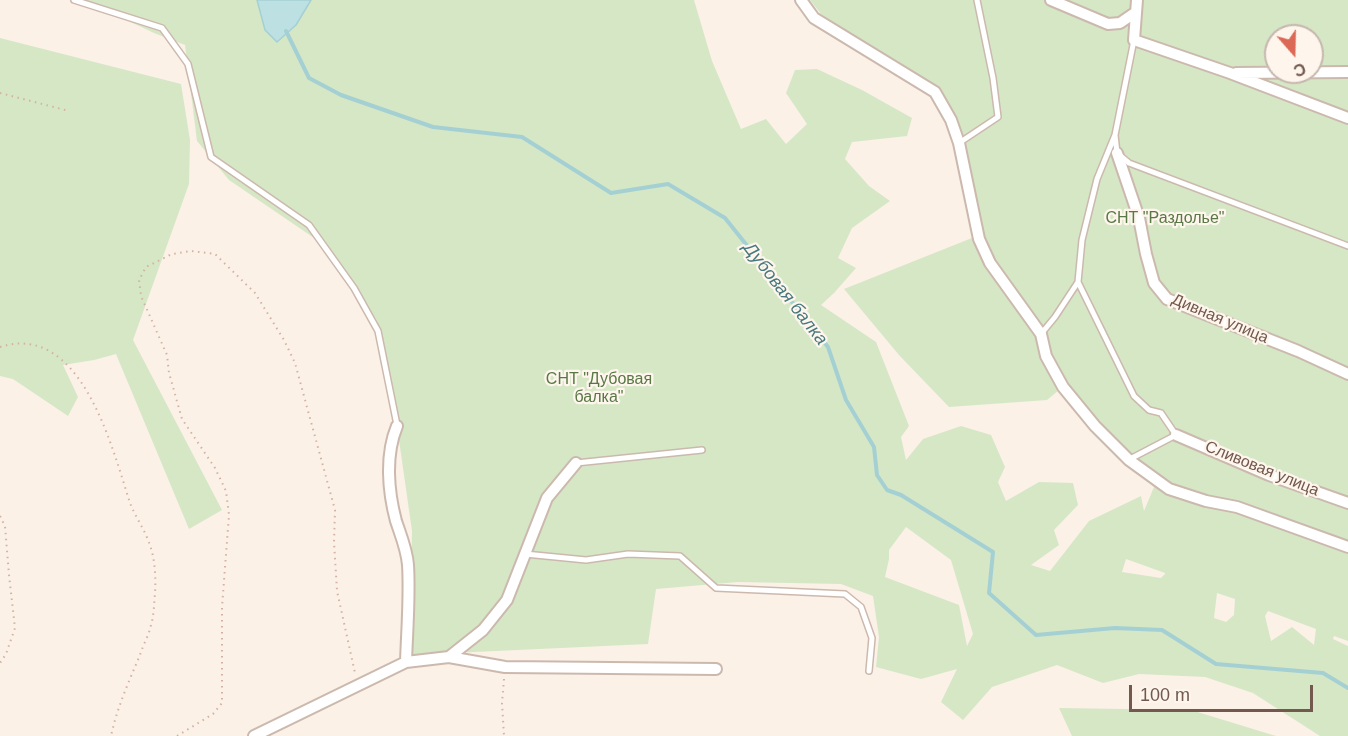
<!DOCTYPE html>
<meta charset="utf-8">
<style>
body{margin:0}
#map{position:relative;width:1348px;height:736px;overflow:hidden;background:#fbf1e7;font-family:Arial,sans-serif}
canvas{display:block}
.north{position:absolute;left:1264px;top:24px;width:60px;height:60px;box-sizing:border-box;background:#fef6ed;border:2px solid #c6b7ad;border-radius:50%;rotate:160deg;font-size:16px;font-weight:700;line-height:24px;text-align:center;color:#72584d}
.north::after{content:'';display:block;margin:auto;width:21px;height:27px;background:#db6956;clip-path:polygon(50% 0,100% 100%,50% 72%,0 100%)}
.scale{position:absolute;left:1129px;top:685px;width:184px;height:27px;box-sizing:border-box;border:3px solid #72584d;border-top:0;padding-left:8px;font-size:18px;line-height:21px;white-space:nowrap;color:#72584d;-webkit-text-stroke:4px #fef6ed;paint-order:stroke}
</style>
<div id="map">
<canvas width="1348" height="736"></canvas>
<div class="north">С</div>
<div class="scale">100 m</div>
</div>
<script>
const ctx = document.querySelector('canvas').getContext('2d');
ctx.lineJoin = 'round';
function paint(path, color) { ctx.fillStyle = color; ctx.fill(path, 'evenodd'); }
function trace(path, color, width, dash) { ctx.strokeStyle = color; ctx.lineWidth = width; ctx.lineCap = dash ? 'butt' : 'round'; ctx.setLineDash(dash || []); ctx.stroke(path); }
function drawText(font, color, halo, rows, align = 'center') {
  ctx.font = font + ' Arial,sans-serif'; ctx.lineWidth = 4.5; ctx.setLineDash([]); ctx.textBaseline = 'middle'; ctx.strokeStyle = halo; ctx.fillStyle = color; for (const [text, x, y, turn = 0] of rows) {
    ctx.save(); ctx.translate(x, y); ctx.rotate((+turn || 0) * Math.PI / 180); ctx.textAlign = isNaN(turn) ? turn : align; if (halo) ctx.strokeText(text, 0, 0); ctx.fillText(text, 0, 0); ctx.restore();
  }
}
const green = new Path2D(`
 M84,0H694L712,61L741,129L766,119L786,144L807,124L786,93L795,70L817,69L862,90L912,118L907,136L852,142L845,159L869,186L890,201L852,228L838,258L856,268L834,293L821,305L876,342L909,426L901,437L906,460L923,439L961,426L991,435L1005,467L998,482L1006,501L1039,482L1073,483L1078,505L1054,530L1059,545L1031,565L1050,571L1089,521L1141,496L1144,511L1154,487L1090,429L1059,390L1047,400L949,407L899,355L844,289L982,234L965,145L943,94L821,14L810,0H1348V641L1334,636L1333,639L1348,646V736H1320L1253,693L1205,677L1139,674L1103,683L1057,665L992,687L963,720L941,702L957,669L921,679L876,667L879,637L873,596L841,584L738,582L656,589L648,644L409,655L412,531L397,426L376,319L320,242L229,180L197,141L185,45L154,33ZM1276,36H1312V72H1276ZM906,527L951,560L973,634L967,646L959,605L885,577L889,559V550ZM1126,559L1165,573V574L1161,578L1122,572ZM1217,593L1235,599L1234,615L1226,622L1214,618ZM1268,611L1316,629L1314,645L1292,627L1271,641L1265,616Z
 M0,38L181,84L190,140L189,184L133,340L222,510L189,529L116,354L94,360L63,365L78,397L68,416L13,379L0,376Z
 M1059,708L1191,710L1276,736H1072Z`);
const water = new Path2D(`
 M257,0H311L296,25L277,42L265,30Z`);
const stream = new Path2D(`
 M286,31L309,78L341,95L433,127L522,137L611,193L668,184L725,218L828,347L846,400L874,447L877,475L887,490L901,495L993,552L989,593L1036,635L1115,628L1162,630L1216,664L1323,673L1348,688`);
const path = new Path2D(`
 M0,93L69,111
 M0,347C81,321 112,447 130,503C135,516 143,527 148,540C155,556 156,576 155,593C154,604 154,615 151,625C149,635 143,645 140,655C129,681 117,708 111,736
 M0,516L5,526L9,575L15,628L6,654L0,663
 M504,679L502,703L504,736
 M177,736L213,714L222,703V607L229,515L226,491L215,468L182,419L169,373L167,355L141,296L139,280L146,267L172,254L191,251L215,254L255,293L284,340L295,363L335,510L334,542L337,591L355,673`);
const lane = new Path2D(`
 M74,0L162,28L188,64L211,157L309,225L354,288L378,331L397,425
 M1134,40L1115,135L1117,153L1129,163L1348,246
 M1115,135L1097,179L1082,240L1078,282L1134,396L1149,410L1161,413L1176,435L1130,459
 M959,143L998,117L993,78L977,0
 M1041,334L1055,317L1078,282
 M576,463L702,450
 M525,554L586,560L628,554L680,556L716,588L845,594L861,607L872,638L869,671`);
const street = new Path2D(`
 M801,0L814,18L935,92L951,120L959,143L979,239L990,263L1041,334L1046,356L1063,387L1095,426L1129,460L1169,489L1206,501L1237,507L1348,547
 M1051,0L1108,24L1120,23L1136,12
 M1137,0L1134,40L1230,73L1348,118
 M1236,73L1348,72
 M1117,153L1139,218L1146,254L1154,283L1167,299L1298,351L1348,374
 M397,426C385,455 388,491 396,521C401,536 407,550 408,565C410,597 407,630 406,662
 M1176,435L1269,475L1348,503
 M449,657L483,630L507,600L547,498L576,463
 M254,736L406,662L449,657L505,667L716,669`);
const parkNames = [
 ["СНТ \"Раздолье\"",1165,219],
 ["СНТ \"Дубовая",599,380],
 ["балка\"",599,398]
];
const streetNames = [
 ["Дивная улица",1220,319,23],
 ["Сливовая улица",1262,469,22]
];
const waterNames = [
 ["Дубовая балка",785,294,52]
];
paint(green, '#d6e7c6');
paint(water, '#bde0e3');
trace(water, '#a4d0d4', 1.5);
trace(stream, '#a4d0d4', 4);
trace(lane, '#ccb9ae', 8);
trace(street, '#ccb9ae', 14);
trace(path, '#d3b2a4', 2, [1.5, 4.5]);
trace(lane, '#fff', 5);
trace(street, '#fff', 10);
drawText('16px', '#597846', '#fef6ed', parkNames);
drawText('16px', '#72584d', '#fef6ed', streetNames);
drawText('italic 18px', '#46787d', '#fef6ed', waterNames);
</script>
